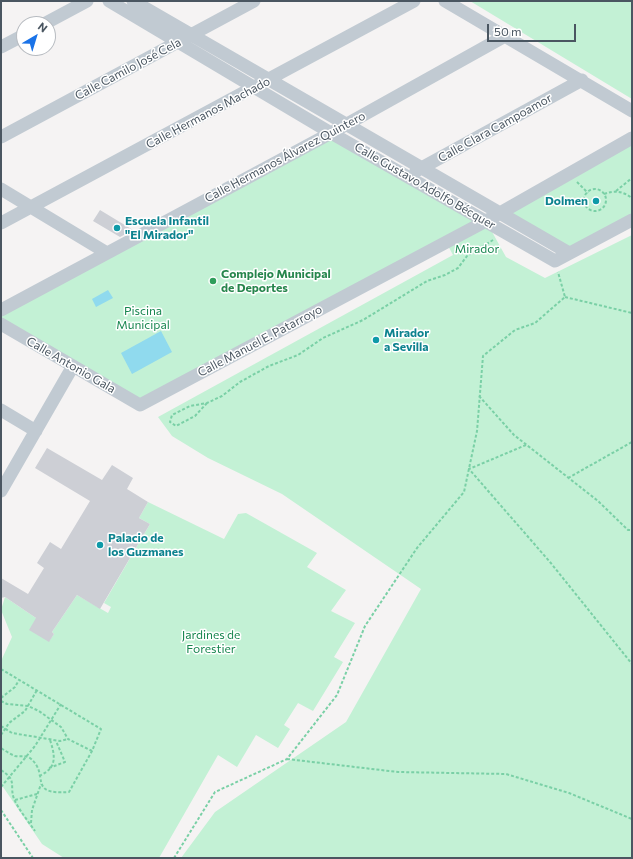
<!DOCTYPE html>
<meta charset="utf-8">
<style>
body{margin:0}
#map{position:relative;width:633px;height:859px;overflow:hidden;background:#f5f3f3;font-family:Commissioner,sans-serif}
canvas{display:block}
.frame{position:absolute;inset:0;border:2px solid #4a5661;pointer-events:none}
.north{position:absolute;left:16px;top:16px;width:40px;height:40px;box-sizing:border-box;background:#fff;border:1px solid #b7bbc0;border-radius:50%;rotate:38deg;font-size:11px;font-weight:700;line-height:16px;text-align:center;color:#4a5661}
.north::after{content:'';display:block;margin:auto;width:14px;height:18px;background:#1a73e8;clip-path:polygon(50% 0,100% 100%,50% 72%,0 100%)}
.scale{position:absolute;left:487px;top:24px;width:89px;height:18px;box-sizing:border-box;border:2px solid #4a5661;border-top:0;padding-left:5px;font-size:12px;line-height:14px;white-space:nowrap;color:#4a5661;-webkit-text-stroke:3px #fff;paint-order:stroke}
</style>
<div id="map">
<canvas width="633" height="859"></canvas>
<div class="frame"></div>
<div class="north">N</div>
<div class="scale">50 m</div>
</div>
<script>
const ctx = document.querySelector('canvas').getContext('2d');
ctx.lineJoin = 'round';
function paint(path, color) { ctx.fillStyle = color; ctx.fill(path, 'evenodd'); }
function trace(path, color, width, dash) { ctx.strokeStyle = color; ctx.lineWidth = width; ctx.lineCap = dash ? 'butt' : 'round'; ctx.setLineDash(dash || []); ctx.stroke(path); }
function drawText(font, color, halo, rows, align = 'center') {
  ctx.font = font + ' Commissioner,sans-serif'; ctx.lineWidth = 3; ctx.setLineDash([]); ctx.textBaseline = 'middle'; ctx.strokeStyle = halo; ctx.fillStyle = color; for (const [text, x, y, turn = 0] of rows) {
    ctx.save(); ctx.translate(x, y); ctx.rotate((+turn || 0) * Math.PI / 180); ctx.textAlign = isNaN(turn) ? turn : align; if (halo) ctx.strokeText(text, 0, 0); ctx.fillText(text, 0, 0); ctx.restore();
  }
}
const green = new Path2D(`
 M470,1H632V99Z
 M331,133L486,221L506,257L545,278L632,235V858H181L215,812L346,722L421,589L282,494L208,458L172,436L158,417L453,255L446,242L140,405L1,324V310Z
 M632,138V220L569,253L499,213Z
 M148,502L224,539L238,514L246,513L317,553L307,567L346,590L331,611L355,623L334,657L343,662L313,711L298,703L284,725L290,729L278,748L256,735L237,767L218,755L159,858H64L42,844L1,784V661L12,637L1,610L5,597L36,618L49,641L54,634L52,632L77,595L108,613L111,607L104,603L150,524L139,518Z`);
const water = new Path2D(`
 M108,290L113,298L96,307L92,299Z
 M161,331L172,352L132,374L121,353Z`);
const building = new Path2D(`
 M100,210L133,230L120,237L93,221Z
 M47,448L102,480L112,465L133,478L127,489L148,502L139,518L150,524L100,609L77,595L52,632L54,634L49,642L29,630L36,618L5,597L1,598V578L28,594L44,568L37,563L50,542L61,549L90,501L35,468Z`);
const path = new Path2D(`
 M577,182L588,193
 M584 200a11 11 0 1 1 22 0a11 11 0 1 1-22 0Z
 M616,191L632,178
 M604,194C615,190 622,191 632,198
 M565,297L632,313
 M479,396L514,435L598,501L628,530H632
 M207,403L195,416L176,426L170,422L172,415L190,406L207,403L222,396L240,382L269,366L298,355L323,338L363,320L427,281L445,275L458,268L467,256L493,240
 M526,445L469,469L550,562L632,664
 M568,478L632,442
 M1,669L101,729L92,751L69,792C26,795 51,775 30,758C25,755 20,757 15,756C10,754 4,750 1,748
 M1,698L15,687L19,680
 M1,701L7,704L28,706L39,711L61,727L68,739L92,751
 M1,726L12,733L60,741L68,739
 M1,735L9,723L25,711L37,690
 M287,759L398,772L506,774L569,793L632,819
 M49,768L65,762L56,741
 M1,770C18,781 9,785 14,799C19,810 28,821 35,831
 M39,776C58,768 55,755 50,740
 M1,787L35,746L61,704
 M15,800L37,794
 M1,810L33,858
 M31,823L32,810L41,784
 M174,858L215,792L287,759L337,695L365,626L417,548L464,492L477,431L483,356L515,330L535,323L565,297L558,272`);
const minor = new Path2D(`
 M109,1L331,133L555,261L632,220
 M133,1L569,253
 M445,1L632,111
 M44,24L87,1
 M1,47L24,35
 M1,137L254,1
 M416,171L582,80
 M1,189L107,253
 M1,223L414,1
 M1,310L331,133L505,36
 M1,324L140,405L486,221L632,138
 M1,410L36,431
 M1,491L73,366`);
const markers = [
 [596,201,4,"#0f9aa8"],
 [117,228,4,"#0f9aa8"],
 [213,281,4,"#2e9e5b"],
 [376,340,4,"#0f9aa8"],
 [100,545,4,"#0f9aa8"]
];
const streetNames = [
 ["Calle Camilo José Cela",128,69,-28],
 ["Calle Hermanos Machado",208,113,-28],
 ["Calle Clara Campoamor",495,128,-29],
 ["Calle Hermanos Álvarez Quintero",285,157,-28],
 ["Calle Gustavo Adolfo Bécquer",425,186,30],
 ["Calle Manuel E. Patarroyo",260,341,-28],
 ["Calle Antonio Gala",71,365,30]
];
const cultureNames = [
 ["Dolmen",588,201,"right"],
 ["Escuela Infantil",125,221],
 ["\"El Mirador\"",125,235],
 ["Mirador",384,333],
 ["a Sevilla",384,347],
 ["Palacio de",108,538],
 ["los Guzmanes",108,552]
];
const parkNames = [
 ["Mirador",477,249],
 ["Piscina",143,311],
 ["Municipal",143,325],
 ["Jardines de",211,635],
 ["Forestier",211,649]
];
const leisureNames = [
 ["Complejo Municipal",221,274],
 ["de Deportes",221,288]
];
paint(green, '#c3f1d5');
paint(water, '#90daee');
paint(building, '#cdcfd5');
trace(path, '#7ad0a6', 2, [3, 2]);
trace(minor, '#c1cad2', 13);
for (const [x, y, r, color] of markers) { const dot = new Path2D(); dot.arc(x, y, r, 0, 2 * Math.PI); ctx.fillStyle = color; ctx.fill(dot); trace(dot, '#fff', 1.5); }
drawText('12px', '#4a5661', '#fff', streetNames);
drawText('bold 12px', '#0d838f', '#fff', cultureNames, 'left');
drawText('12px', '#17864f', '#fff', parkNames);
drawText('bold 12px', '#27864d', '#fff', leisureNames, 'left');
</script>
